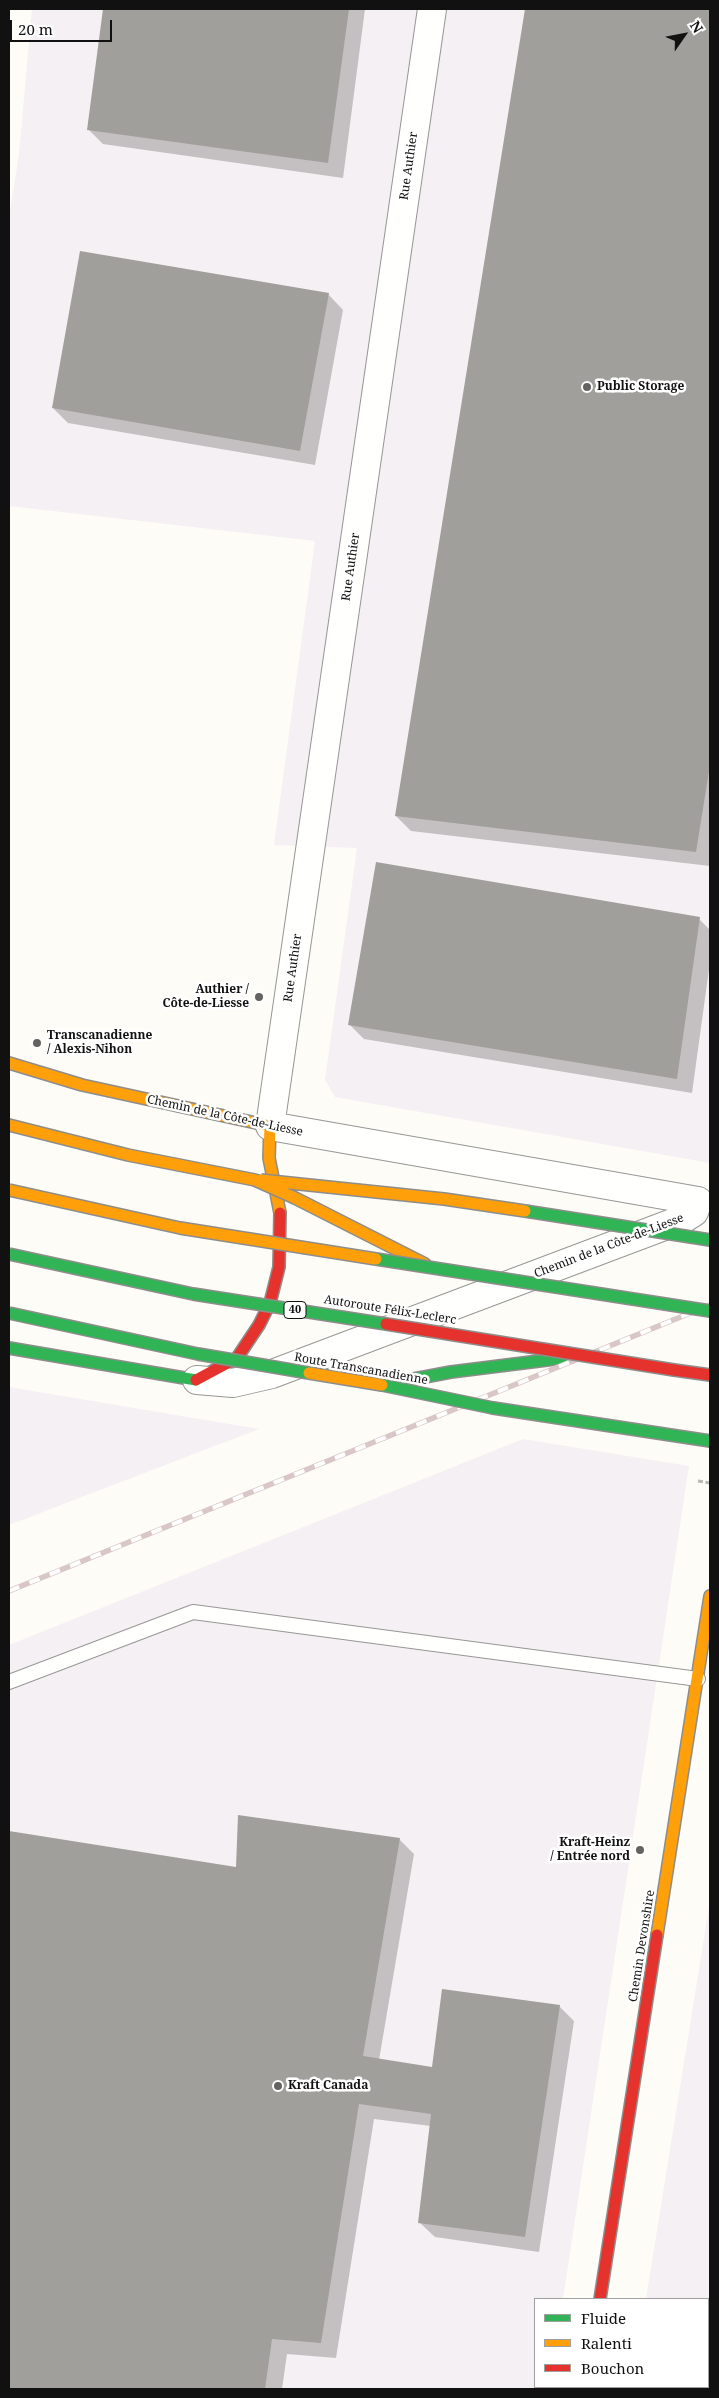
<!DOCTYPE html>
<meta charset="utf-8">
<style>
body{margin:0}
#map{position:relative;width:719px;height:2398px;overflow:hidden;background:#fdfcf7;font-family:"Noto Serif",serif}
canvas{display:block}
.frame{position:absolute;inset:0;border:10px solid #111;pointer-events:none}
.legend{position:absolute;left:534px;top:2298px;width:175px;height:90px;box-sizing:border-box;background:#fff;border:1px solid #a0a0a0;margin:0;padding:6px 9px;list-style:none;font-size:15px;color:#111}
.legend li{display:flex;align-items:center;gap:10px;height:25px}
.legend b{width:25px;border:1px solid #a0a0a0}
.north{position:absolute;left:659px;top:10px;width:50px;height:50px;-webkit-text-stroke:4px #fff;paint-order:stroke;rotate:57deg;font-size:14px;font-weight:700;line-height:20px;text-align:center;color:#111}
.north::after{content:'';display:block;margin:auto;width:18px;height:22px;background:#111;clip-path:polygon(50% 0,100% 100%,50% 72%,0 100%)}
.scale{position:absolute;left:10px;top:20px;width:102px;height:22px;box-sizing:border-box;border:2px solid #111;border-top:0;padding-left:6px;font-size:15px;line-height:18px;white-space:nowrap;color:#111;-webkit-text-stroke:4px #fff;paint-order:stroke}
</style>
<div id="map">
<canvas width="719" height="2398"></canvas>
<div class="frame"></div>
<ul class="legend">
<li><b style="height:6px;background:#30b455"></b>Fluide</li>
<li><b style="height:6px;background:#ff9f0a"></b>Ralenti</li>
<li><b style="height:6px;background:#e5322d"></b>Bouchon</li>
</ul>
<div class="north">N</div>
<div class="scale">20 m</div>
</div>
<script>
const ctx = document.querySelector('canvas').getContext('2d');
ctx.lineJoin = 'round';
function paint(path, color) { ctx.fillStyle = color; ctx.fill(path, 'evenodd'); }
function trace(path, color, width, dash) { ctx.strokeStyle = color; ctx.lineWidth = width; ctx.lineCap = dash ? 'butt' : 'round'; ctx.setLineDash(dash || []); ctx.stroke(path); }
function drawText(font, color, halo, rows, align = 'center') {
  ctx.font = font + ' "Noto Serif",serif'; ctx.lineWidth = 5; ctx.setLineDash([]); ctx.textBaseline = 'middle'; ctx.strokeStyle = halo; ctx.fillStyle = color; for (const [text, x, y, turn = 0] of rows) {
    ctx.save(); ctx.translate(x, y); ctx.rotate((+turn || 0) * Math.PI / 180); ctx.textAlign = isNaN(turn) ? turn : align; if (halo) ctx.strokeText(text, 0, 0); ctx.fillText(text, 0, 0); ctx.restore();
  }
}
const industrial = new Path2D(`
 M32,9H710V1163L335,1097L325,1080L357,848L274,845L315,541L9,506V218L19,154Z
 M9,1387L259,1429L9,1525Z
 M523,1439L689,1466L563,2299H535V2387H549V2389H9V1645Z
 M710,1901V2389H632V2387H708V2299H646Z`);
const shadow = new Path2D(`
 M105,9H365L343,178L103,144L88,129Z
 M527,9H710V866L411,831L396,816Z
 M329,295L343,310L315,465L68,423L53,408Z
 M699,919L710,930V962L692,1093L364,1039L349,1024Z
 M9,1832L237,1869L399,1839L414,1854L379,2060L433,2069L559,2006L574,2021L539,2252L435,2237L420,2223L431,2126L374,2119L336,2358L287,2354L282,2389H9Z`);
const building = new Path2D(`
 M103,9H349L328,163L87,130Z
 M525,9H710V765L696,852L395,816Z
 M80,251L329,293L300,451L52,408Z
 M376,862L700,917L677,1079L348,1025Z
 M238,1815L400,1838L363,2056L432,2067L442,1989L560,2005L525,2237L418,2223L431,2114L359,2104L321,2343L272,2339L265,2389H9V1831L236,1867Z`);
const path = new Path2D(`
 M698,1481L710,1483`);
const lane = new Path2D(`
 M9,1682L193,1612L698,1679`);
const street = new Path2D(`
 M197,1380L233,1383L272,1374L683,1219L694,1212L698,1201L270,1126L432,9`);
const fast = new Path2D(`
 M9,1348L196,1380
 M382,1385L451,1372L571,1357
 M493,1408L710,1441`);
const slow = new Path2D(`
 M9,1063L82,1085L270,1126L269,1158L280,1213
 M9,1125L128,1155L255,1180
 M295,1198L425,1264
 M657,1935L710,1596
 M586,2387V2389`);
const jam = new Path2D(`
 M674,1370L710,1375
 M196,1380L237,1358L259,1325L270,1303L279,1267L280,1213
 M600,2299L657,1935`);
const rail = new Path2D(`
 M9,1591L710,1305`);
const fastBridge = new Path2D(`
 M525,1211L710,1240
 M9,1254L193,1294L386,1324
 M376,1259L710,1311
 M9,1313L198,1354L309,1373
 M382,1385L493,1408`);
const slowBridge = new Path2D(`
 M255,1180L295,1198
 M261,1180L444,1199L525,1211
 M9,1190L180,1228L376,1259
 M309,1373L382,1385`);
const jamBridge = new Path2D(`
 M386,1324L674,1370`);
const markers = [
 [587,387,5,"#646362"],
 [259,997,5,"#646362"],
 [37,1043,5,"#646362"],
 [640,1850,5,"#646362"],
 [278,2086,5,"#646362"]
];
const shields = [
 [295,1310,22]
];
const shieldNames = [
 ["40",295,1310]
];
const streetNames = [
 ["Rue Authier",409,166,-82],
 ["Rue Authier",351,567,-82],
 ["Rue Authier",293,968,-82],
 ["Chemin de la Côte-de-Liesse",225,1116,12],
 ["Chemin de la Côte-de-Liesse",609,1246,-21],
 ["Autoroute Félix-Leclerc",390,1310,9],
 ["Route Transcanadienne",361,1369,10],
 ["Chemin Devonshire",642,1946,-81]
];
const poiNames = [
 ["Public Storage",597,387],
 ["Authier /",249,990,"right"],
 ["Côte-de-Liesse",249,1004,"right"],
 ["Transcanadienne",47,1036],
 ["/ Alexis-Nihon",47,1050],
 ["Kraft-Heinz",630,1843,"right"],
 ["/ Entrée nord",630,1857,"right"],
 ["Kraft Canada",288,2086]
];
paint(industrial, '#f5f0f3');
paint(shadow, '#0003');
paint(building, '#a19f9c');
trace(lane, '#979795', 16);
trace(street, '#979795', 30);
trace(fast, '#8e8d8b', 14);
trace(slow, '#8e8d8b', 14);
trace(jam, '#8e8d8b', 14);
trace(path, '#b9b9b8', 3, [5, 2.5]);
trace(lane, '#fffffe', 14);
trace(street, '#fffffe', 28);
trace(fast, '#30b455', 11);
trace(slow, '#ff9f0a', 11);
trace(jam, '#e5322d', 11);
trace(rail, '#d9c6c7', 5.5);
trace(rail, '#fff', 4, [11]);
trace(fastBridge, '#8e8d8b', 14, []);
trace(slowBridge, '#8e8d8b', 14, []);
trace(jamBridge, '#8e8d8b', 14, []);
trace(fastBridge, '#30b455', 11);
trace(slowBridge, '#ff9f0a', 11);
trace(jamBridge, '#e5322d', 11);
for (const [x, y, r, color] of markers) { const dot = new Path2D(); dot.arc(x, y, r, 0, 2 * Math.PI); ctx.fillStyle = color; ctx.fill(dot); trace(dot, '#fff', 2); }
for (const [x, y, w] of shields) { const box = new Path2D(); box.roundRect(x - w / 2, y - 8.5, w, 17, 4); ctx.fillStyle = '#fff'; ctx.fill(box); trace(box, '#111', 1); }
drawText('bold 11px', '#111', null, shieldNames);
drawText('12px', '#111', '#fff', streetNames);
drawText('bold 12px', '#111', '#fff', poiNames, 'left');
</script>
